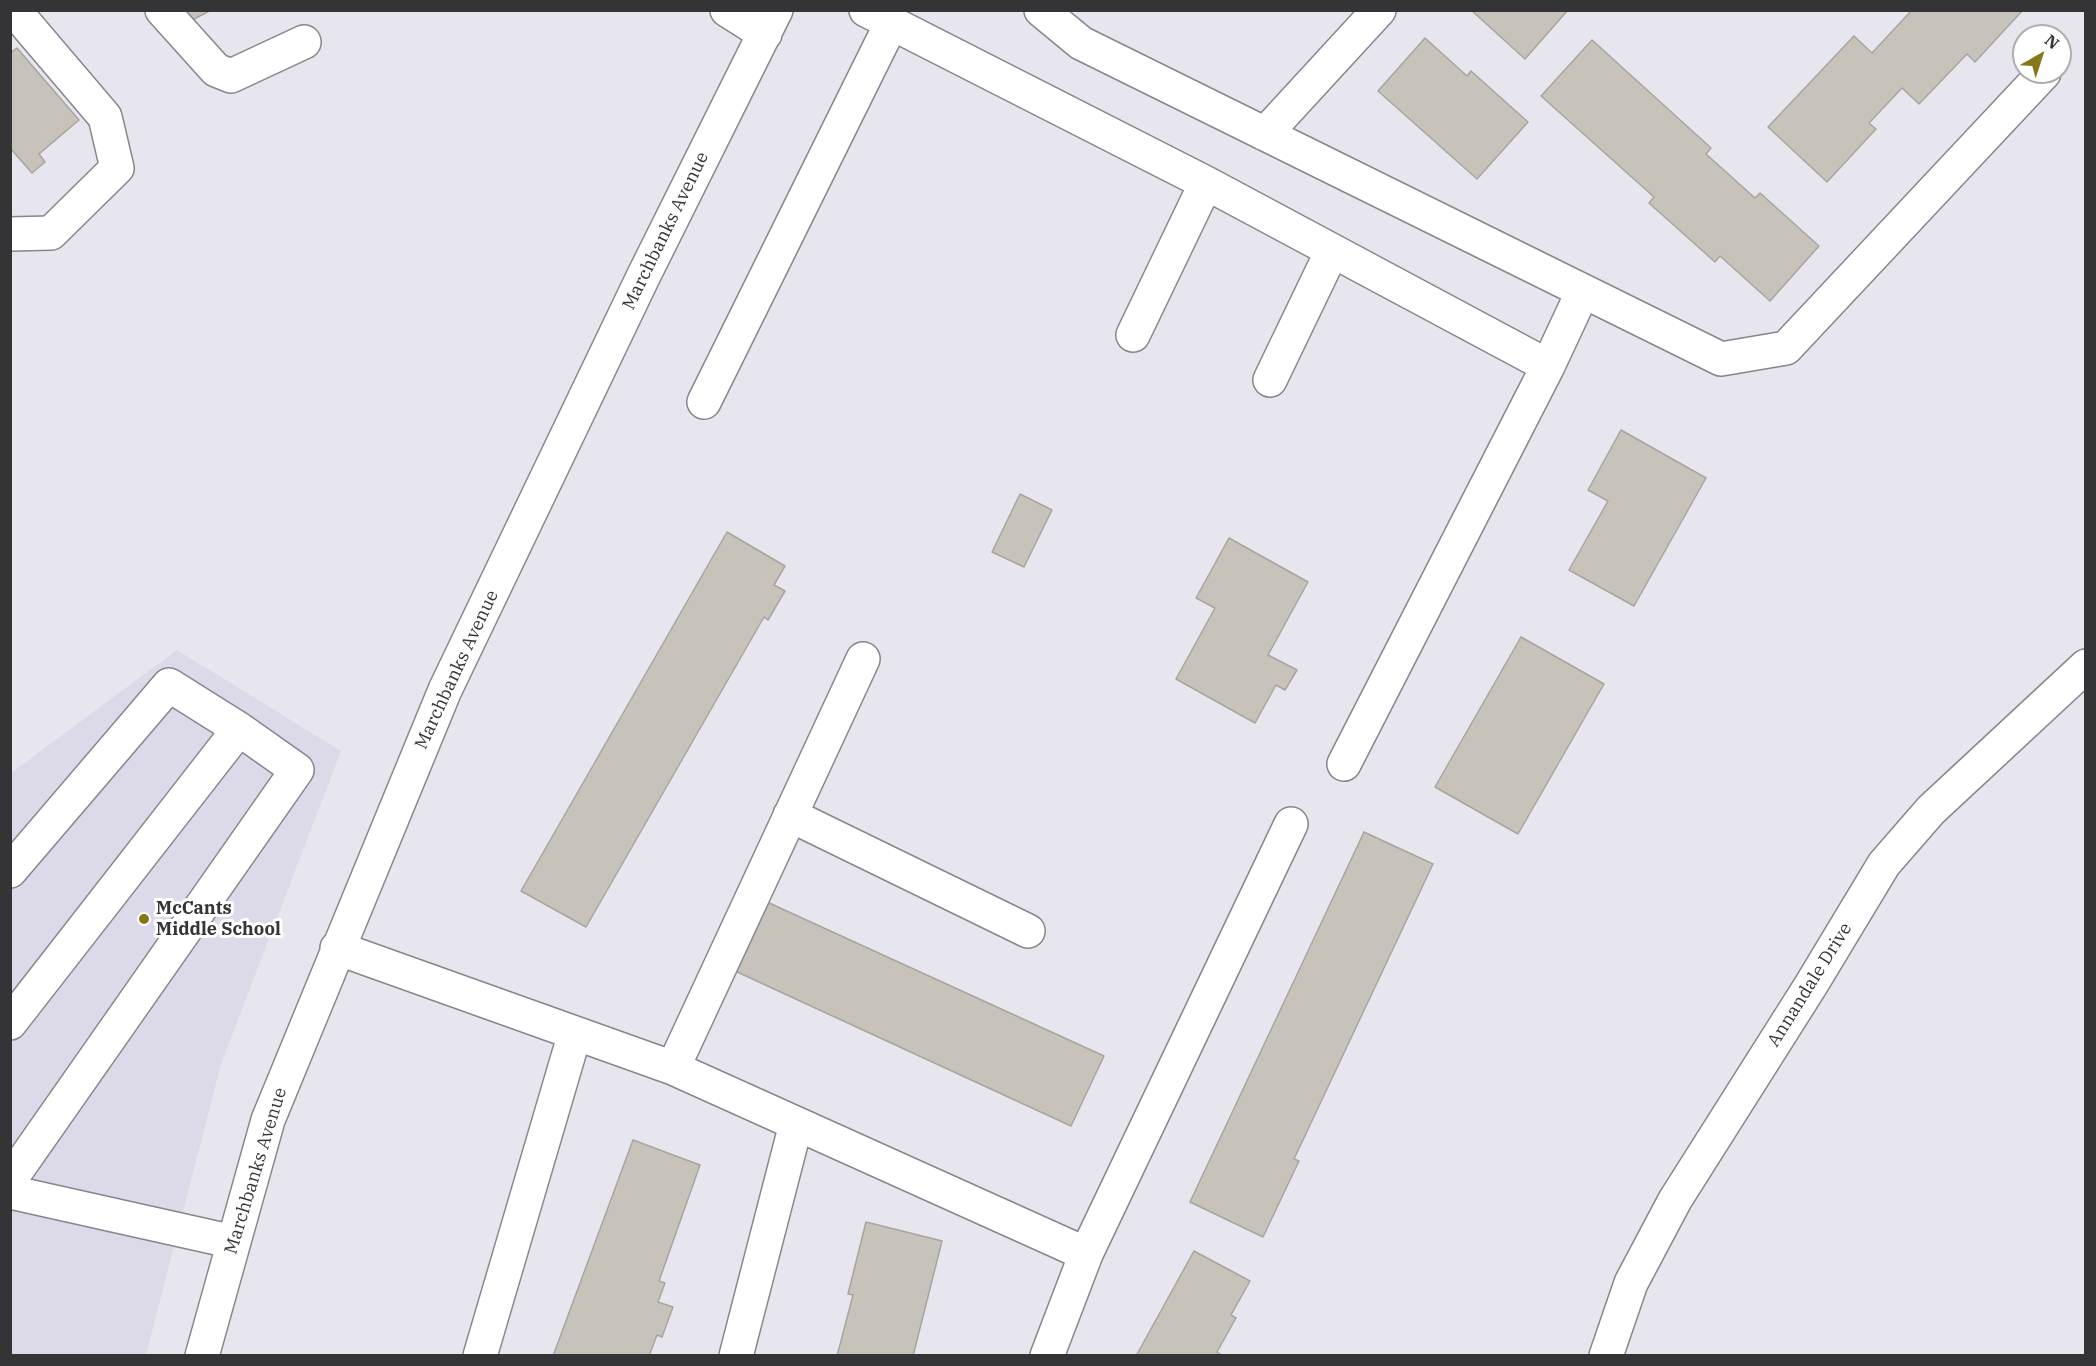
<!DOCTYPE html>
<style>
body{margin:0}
#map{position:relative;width:2096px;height:1366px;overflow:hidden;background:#e7e6ef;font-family:"IBM Plex Serif",serif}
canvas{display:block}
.frame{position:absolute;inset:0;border:12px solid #343336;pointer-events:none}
.north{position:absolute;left:2012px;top:24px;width:60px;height:60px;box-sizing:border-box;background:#fff;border:2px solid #aeadaf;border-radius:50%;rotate:39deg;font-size:16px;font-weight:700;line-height:24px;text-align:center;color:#343336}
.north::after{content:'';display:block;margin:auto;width:21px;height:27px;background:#87771a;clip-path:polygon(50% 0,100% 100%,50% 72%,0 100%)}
</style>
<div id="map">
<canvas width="2096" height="1366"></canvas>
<div class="frame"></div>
<div class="north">N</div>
</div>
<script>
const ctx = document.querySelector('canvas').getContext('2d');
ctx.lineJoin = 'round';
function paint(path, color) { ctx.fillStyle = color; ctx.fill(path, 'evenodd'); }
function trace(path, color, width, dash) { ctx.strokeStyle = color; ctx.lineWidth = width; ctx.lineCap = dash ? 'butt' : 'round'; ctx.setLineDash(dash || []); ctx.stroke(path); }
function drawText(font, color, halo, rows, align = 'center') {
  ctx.font = font + ' "IBM Plex Serif",serif'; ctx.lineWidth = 6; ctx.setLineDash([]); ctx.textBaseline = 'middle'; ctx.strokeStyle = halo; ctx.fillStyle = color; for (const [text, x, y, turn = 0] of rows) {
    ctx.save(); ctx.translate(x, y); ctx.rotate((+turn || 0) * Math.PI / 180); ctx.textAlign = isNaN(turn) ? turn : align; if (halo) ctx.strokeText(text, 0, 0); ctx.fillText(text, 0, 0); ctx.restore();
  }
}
const built = new Path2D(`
 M177,650L341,751L221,1064L146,1355L11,1356V773Z`);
const building = new Path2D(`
 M181,10H211L187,23Z
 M1471,10H1568L1525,59Z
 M1912,10H2023L1975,62L1967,54L1919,104L1902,88L1869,123L1876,129L1827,182L1768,127L1854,36L1872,53Z
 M1425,38L1467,76L1471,71L1528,122L1477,179L1378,91Z
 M1592,40L1711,148L1706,154L1755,198L1760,193L1819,246L1770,301L1720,256L1715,262L1649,203L1654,197L1541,96Z
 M17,48L79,120L39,154L45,162L32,173L10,148V53Z
 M1621,430L1706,478L1634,606L1569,570L1608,501L1588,490Z
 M1020,494L1052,510L1024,567L992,552Z
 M727,532L785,566L774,585L785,591L768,620L764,617L586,927L521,891Z
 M1229,538L1308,582L1268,655L1297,670L1285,690L1276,685L1255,723L1176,679L1215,608L1196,598Z
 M1521,637L1604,684L1518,834L1435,787Z
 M1364,832L1433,864L1294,1159L1299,1161L1263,1237L1190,1202Z
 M767,902L1104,1056L1071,1126L735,971Z
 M633,1140L700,1165L659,1281L665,1283L658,1302L673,1307L662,1337L657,1335L649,1356H553Z
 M866,1222L942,1241L913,1356H837L853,1295L848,1294Z
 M1194,1251L1250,1281L1231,1315L1236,1318L1217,1352L1223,1356H1136Z`);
const minor = new Path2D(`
 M162,10L216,70L231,76L304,42
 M727,10L765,34
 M866,10L1206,183L1548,366L1583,291
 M1041,10L1081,43L1721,359L1786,348L2044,73
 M1265,134L1379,10
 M10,234L51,233L117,168L105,117L14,10
 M1133,335L1206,183
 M1270,380L1332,251
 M704,402L891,24
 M1344,764L1548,366
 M790,815L1028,931
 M10,871L169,685L239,729
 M337,948L673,1068L863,659
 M10,1023L239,729L297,770L10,1180
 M673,1068L1086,1254
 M10,1192L234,1242
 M202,1356L268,1120L445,690L643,277L776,10
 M480,1356L575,1033
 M736,1356L796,1124
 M1047,1356L1086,1254L1291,824
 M1606,1356L1631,1283L1675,1200L1811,985L1884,864L1931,810L2086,666`);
const markers = [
 [144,919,6,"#87771a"]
];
const streetNames = [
 ["Marchbanks Avenue",666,231,-64],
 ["Marchbanks Avenue",457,670,-65],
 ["Annandale Drive",1810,985,-58],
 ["Marchbanks Avenue",256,1171,-73]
];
const poiNames = [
 ["McCants",156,909],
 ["Middle School",156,930]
];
paint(built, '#dcd9e8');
paint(building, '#c7c3bb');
trace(building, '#a9a49d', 1.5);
trace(minor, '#87858d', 36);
trace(minor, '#fff', 33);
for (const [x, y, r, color] of markers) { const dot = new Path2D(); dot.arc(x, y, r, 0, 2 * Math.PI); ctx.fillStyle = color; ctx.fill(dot); trace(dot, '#fff', 2); }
drawText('18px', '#343336', '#fff', streetNames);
drawText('bold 18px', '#343336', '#fff', poiNames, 'left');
</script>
